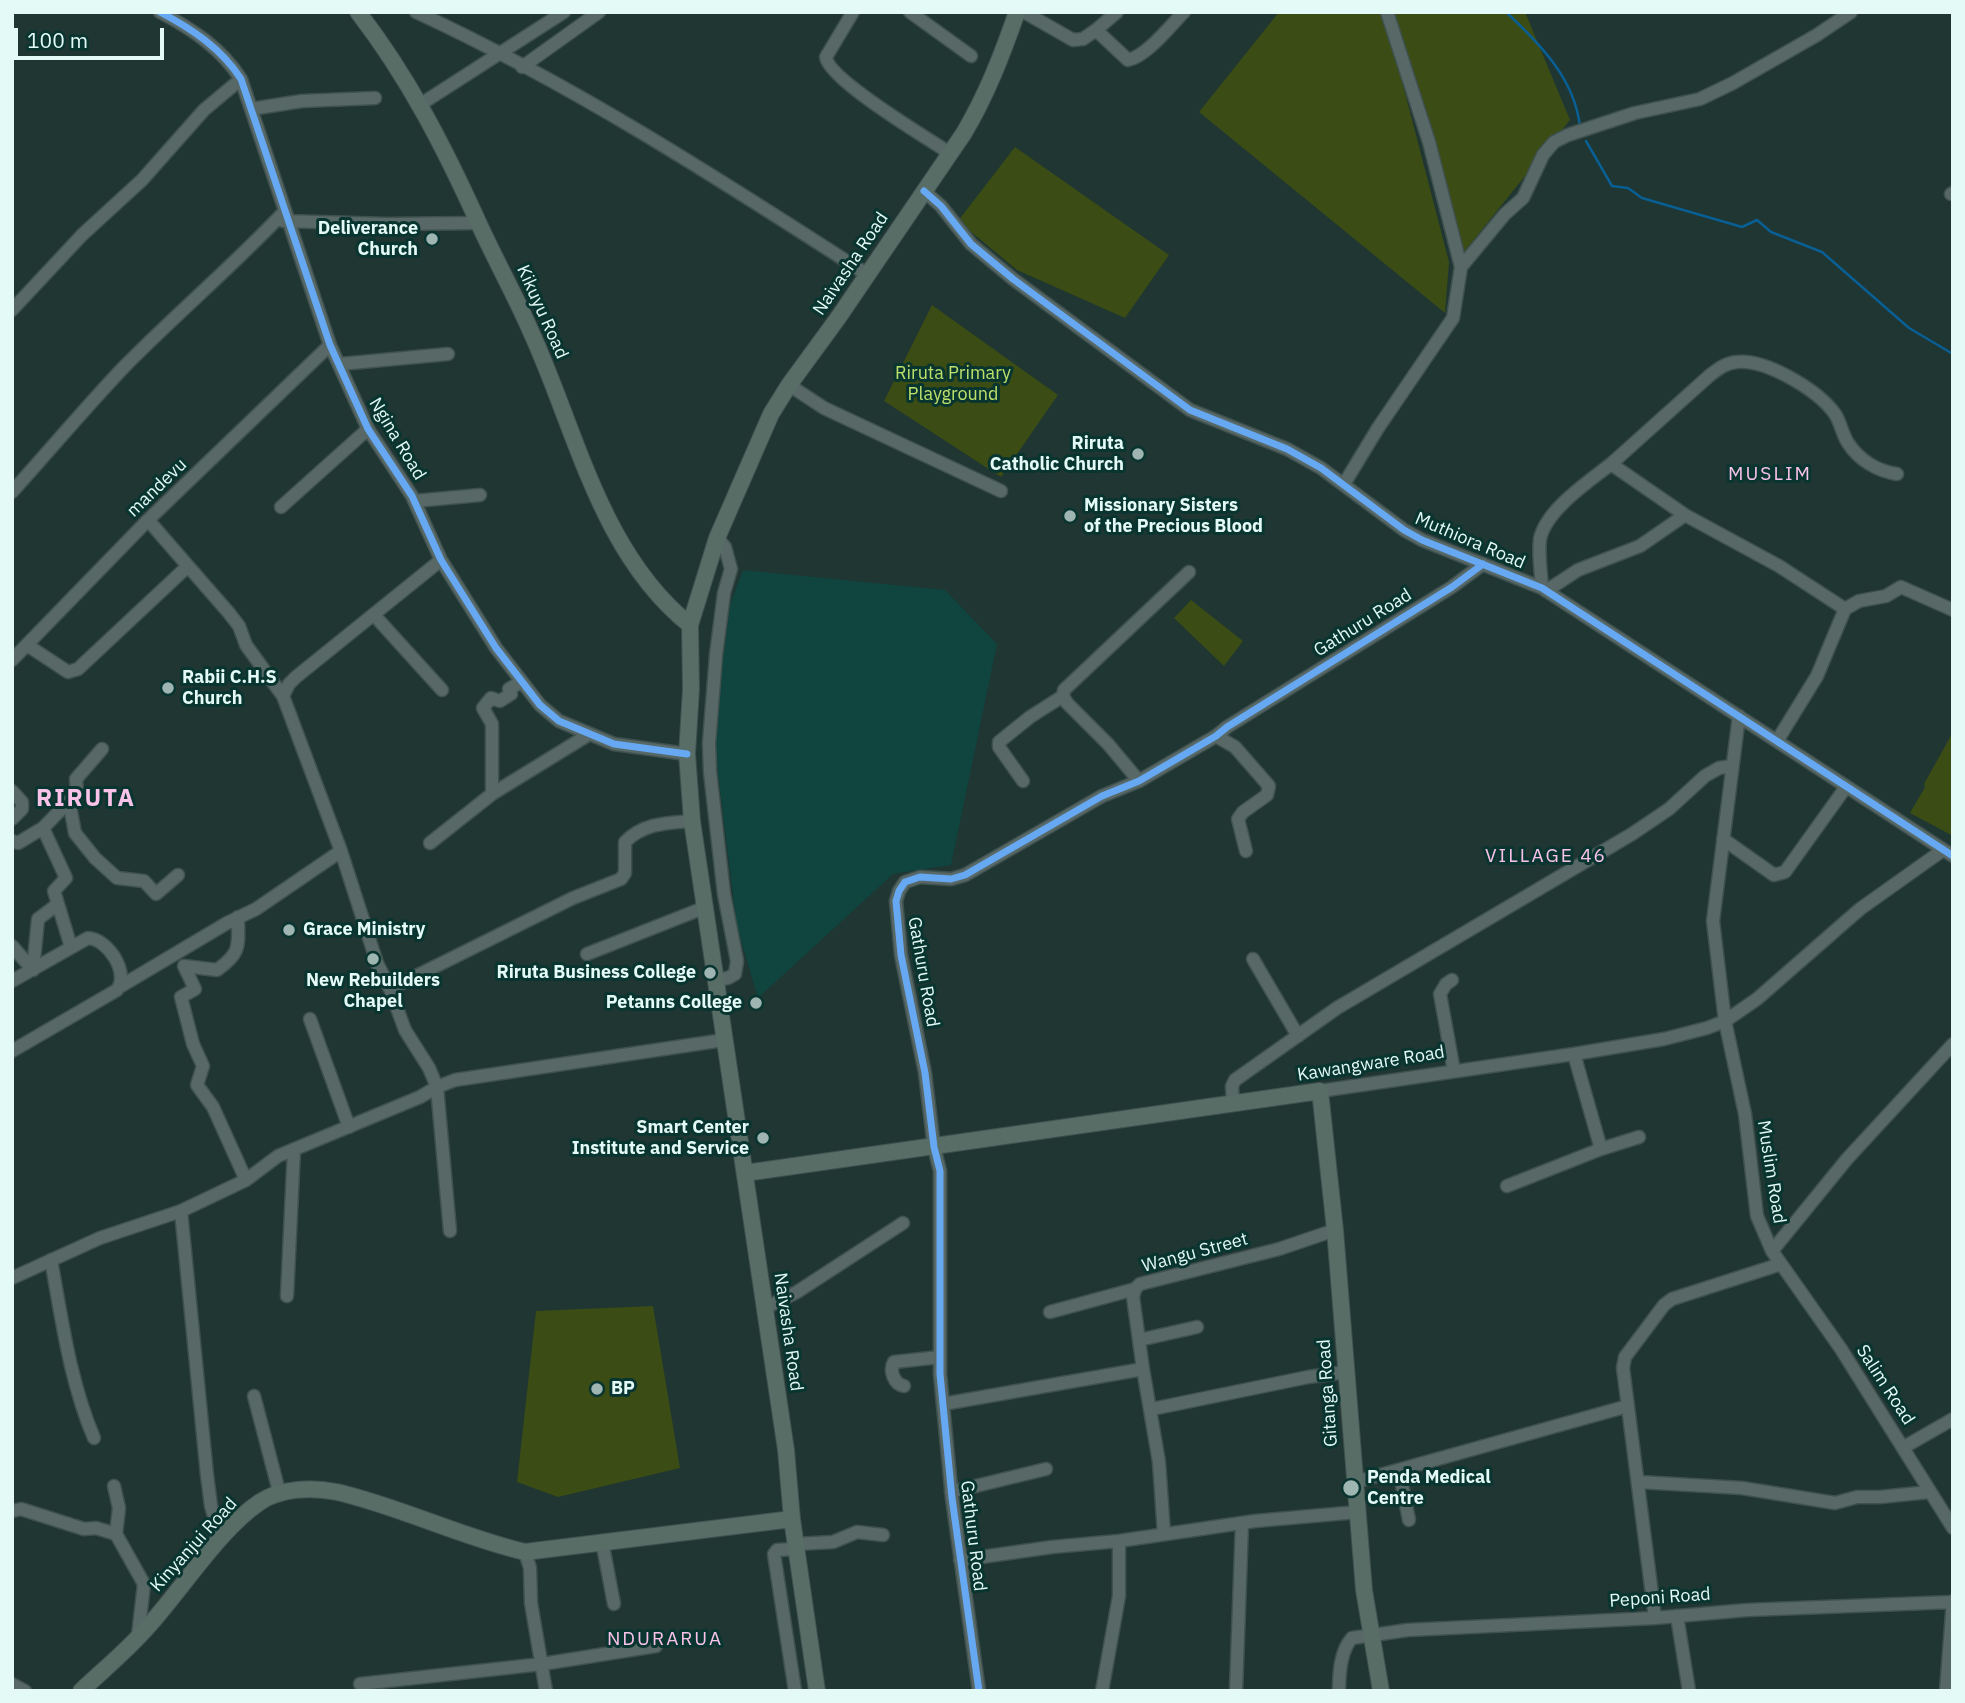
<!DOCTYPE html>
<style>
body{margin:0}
#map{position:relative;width:1965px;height:1703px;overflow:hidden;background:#1f3633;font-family:"IBM Plex Sans",sans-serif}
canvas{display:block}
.frame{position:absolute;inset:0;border:14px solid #e4faf6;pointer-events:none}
.scale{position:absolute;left:14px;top:28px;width:150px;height:32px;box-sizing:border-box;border:4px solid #e4faf6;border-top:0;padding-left:9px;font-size:21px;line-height:24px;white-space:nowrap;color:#e4faf6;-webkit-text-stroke:5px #093530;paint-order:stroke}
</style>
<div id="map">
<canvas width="1965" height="1703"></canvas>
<div class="frame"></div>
<div class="scale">100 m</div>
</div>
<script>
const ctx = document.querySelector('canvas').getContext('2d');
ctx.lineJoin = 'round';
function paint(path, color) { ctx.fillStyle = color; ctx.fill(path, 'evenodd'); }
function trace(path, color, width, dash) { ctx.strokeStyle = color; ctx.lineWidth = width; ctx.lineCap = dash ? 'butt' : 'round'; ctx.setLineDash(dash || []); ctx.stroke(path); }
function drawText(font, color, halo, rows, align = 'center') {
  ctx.font = font + ' "IBM Plex Sans",sans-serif'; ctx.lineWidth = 6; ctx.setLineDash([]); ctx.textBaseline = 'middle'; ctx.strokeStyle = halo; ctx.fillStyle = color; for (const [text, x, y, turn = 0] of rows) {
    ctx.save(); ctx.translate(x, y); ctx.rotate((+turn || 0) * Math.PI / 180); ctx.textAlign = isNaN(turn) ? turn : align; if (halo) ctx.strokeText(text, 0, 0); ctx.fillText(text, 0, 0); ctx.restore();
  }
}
const built = new Path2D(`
 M743,570L945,590L997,644L951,865L893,874L758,998L737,927L715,749L721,676L730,605Z`);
const green = new Path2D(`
 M1279,12H1384L1449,262L1445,313L1199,112Z
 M1391,12H1525L1570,120L1464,252Z
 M1015,147L1169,255L1125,318L1017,270L958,221Z
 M932,305L1058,395L1001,477L884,401Z
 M1191,600L1243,641L1224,666L1174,618Z
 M1953,732V836L1910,813L1925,787L1924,784Z
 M653,1306L680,1468L558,1497L517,1482L536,1311Z`);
const stream = new Path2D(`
 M1506,12C1540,44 1575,79 1580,127
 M1586,141L1612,186L1628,188L1642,198L1742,227L1757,220L1771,232L1822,252L1909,328L1953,354`);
const minor = new Path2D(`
 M160,12C192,29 221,48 241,79L330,345L368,429L412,496L441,560L496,648L540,705L559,721L614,744L687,754
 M416,12C574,85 722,181 868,275
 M853,12L826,57C828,79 928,139 950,153
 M910,12L971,56
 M1024,12L1073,40L1083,39L1096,30L1128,60C1147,56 1170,26 1184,12
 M1387,12L1429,142L1461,267
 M1096,30L1117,12
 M522,67L599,12
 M421,104L564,12
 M251,109L302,101L375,98
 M924,191L941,206L971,244L1013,279L1190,410L1287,449L1321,468L1404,530L1422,540L1542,588L1953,856
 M1951,194L1953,193
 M283,221L387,224L479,223
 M12,310L82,235L142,180L204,110L241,79
 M340,364L448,354
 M789,385L824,408L1001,491
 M1611,464L1709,376C1718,369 1725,363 1737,362C1766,359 1818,390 1835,414C1841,423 1842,434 1848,443C1859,460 1877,471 1897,474
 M1344,484L1378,428L1453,318L1461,267L1505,214L1523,198L1543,155L1554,142L1568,135L1635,113L1700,99L1733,83L1817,35L1851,12
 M12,492C49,451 85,408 123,368C176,314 233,266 285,211
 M415,501L480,495
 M281,507L368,429
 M148,520L188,566
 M441,560L296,677L289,684L283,696L341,851L377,963L390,989L405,1030L429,1068L437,1087L450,1231
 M1542,588C1541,572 1538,555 1540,539C1546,510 1588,482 1611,464L1685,515L1779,566L1845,609
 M1546,591L1578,570L1640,546L1685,515
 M374,615L442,690
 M27,645L68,672L78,669L188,566L229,613L239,626L246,645L283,696
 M12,660L148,520L330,345
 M1739,716L1713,921L1725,1021L1745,1114L1757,1216L1772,1251L1841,1349L1953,1528
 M1216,736L1235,747L1269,786L1267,795L1243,812L1238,819L1246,851
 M1777,741L1817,676L1845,609L1859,601L1886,596L1901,587L1953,610
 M1023,781L999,747V742L1030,717L1063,696
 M1139,781L1108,744L1067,703L1063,696L1064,690L1189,572
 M12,791L22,802V809L12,819
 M492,794V724L483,708L491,698L500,701L511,694L509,689L521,682
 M69,801L75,833L95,858L117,878L144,881L156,894L178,875
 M1723,839L1774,875L1785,872L1846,787
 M12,841L18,843L43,828
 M430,843L492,794L588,735
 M238,917C238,946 242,952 217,970L184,966L195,989L181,997L193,1044L203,1066L197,1085L213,1107L246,1180
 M12,946L33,970
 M71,947L54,891L66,878L43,828L77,793L76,779L102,749
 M587,954L706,907
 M1253,959L1298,1036
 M33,970L38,919L58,904
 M715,980L728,978L735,974L737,961L724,894L710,772L709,743L716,655L724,593L731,569L725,547L717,538
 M1452,980L1446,984L1440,994L1454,1071
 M12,981L88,938C108,939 130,973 117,990L12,1051
 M121,986L227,923L256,909L341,851
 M390,989L573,898L621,879L625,873V842C644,823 666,823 692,821
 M310,1019L349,1127
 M1574,1054L1601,1149L1639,1137
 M1320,1091L1574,1054L1664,1039L1707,1028L1725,1021L1757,999L1860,909L1943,850
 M1233,1103L1232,1086L1235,1080L1337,1008L1632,834L1669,809L1705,776L1719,768L1732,766
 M1507,1186L1601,1149
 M181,1211L207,1475L211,1506L221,1539
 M1772,1251L1847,1159L1953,1044
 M51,1260C62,1320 70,1382 94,1438
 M12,1278L100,1238L181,1211L246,1180L278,1156L420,1097L437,1087L455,1080L724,1040
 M287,1296L294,1149
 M765,1308L797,1292L903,1223
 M1050,1312L1135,1289
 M1139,1340L1197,1327
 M1143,1369L1159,1462L1164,1534
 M904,1386C894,1384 889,1371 894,1362L940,1357
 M254,1396L280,1495
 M943,1404L1143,1369L1133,1297L1135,1289L1140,1284L1279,1249L1335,1230
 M1152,1409L1308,1377L1346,1372
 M1904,1447L1953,1419
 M1399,1470L1409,1520
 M1355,1482L1628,1406
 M1639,1482L1742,1488L1835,1503L1857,1497H1880L1929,1492
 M114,1486L119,1508L116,1534L144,1584L138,1636
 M951,1492L1046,1469
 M12,1511L21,1509L84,1529L96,1528L116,1534
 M602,1541L614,1604
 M796,1544L833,1542L857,1532L883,1535
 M525,1552L530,1568L531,1603L546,1691
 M960,1560L1052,1547L1119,1541
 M1677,1616L1689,1691
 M1655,1618L1623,1368L1625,1357L1664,1305L1672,1299L1781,1264
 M12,1684L25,1691
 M360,1684L542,1664L656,1646
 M795,1691L774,1554L777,1550L796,1549
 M979,1691L952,1498L940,1374V1171L934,1147L925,1073L901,955L896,901L899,891L905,882L920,877L951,879L965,875L1102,796L1139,781L1216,736L1227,727L1452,587L1483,564
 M1102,1691L1119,1596V1541L1255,1521L1358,1512
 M1236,1691L1242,1523
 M1339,1691C1339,1674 1340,1651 1352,1638L1408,1630L1655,1618L1747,1610L1953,1602
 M1946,1691L1953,1601`);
const major = new Path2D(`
 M358,12C409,78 445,149 479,224C496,261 516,297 532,334C577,433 601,554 690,625
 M745,1173L1320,1091L1335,1230L1364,1590L1381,1691
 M81,1691C102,1671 124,1653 143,1632C179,1594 218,1530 260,1502C281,1488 312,1487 337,1492C401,1507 461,1537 525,1552L792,1519
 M817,1691L792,1519L786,1450L692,821L687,754L691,689L690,625L717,538L771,414L789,385L838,318L964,133C987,94 1002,55 1017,12`);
const cycleway = new Path2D(`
 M160,12C192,29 221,48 241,79L330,345L368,429L412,496L441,560L496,648L540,705L559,721L614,744L687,754
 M924,191L941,206L971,244L1013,279L1190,410L1287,449L1321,468L1404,530L1422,540L1542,588L1953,856
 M979,1691L952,1498L940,1374V1171L934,1147L925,1073L901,955L896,901L899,891L905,882L920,877L951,879L965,875L1102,796L1139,781L1216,736L1227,727L1452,587L1483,564`);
const markers = [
 [432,239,7,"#9fb5b2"],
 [1138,454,7,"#9fb5b2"],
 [1070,516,7,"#9fb5b2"],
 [168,688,7,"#9fb5b2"],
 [289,930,7,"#9fb5b2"],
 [373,959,7,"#9fb5b2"],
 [710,973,7,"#9fb5b2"],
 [756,1003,7,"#9fb5b2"],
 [763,1138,7,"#9fb5b2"],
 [597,1389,7,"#9fb5b2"],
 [1351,1488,9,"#9fb5b2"]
];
const poiNames = [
 ["Deliverance",418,229],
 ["Church",418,250],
 ["Riruta",1124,444],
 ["Catholic Church",1124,465],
 ["Missionary Sisters",1084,506,"left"],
 ["of the Precious Blood",1084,527,"left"],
 ["Rabii C.H.S",182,678,"left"],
 ["Church",182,699,"left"],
 ["Grace Ministry",303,930,"left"],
 ["Riruta Business College",696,973],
 ["New Rebuilders",373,981,"center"],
 ["Chapel",373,1002,"center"],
 ["Petanns College",742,1003],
 ["Smart Center",749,1128],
 ["Institute and Service",749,1149],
 ["BP",611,1389,"left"],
 ["Penda Medical",1367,1478,"left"],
 ["Centre",1367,1499,"left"]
];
const streetNames = [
 ["Naivasha Road",851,264,-56],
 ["Kikuyu Road",542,312,66],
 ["Ngina Road",397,439,59],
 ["mandevu",157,488,-44],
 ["Muthiora Road",1470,541,23],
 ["Gathuru Road",1363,623,-32],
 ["Gathuru Road",923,972,80],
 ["Kawangware Road",1371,1064,-9],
 ["Muslim Road",1771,1172,81],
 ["Wangu Street",1195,1253,-15],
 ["Naivasha Road",788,1332,82],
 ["Salim Road",1885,1385,57],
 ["Gitanga Road",1328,1393,-94],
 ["Gathuru Road",973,1536,83],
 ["Kinyanjui Road",194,1545,-48],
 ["Peponi Road",1660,1598,-4]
];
const parkNames = [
 ["Riruta Primary",953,374],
 ["Playground",953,395]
];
const neighbourhoodNames = [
 ["MUSLIM",1770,475],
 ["VILLAGE 46",1546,857],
 ["NDURARUA",665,1640]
];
const districtNames = [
 ["RIRUTA",86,799]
];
paint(built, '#10443e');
paint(green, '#3b4c14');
trace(stream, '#095f93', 2.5);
trace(minor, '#3f514f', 15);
trace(major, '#3f514f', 18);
trace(minor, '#586866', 12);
trace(major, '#576d66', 16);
trace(cycleway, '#66a8f1', 7);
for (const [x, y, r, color] of markers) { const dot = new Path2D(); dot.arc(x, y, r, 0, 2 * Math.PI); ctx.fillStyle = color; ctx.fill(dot); trace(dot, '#093530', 2.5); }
drawText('bold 18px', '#e4faf6', '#093530', poiNames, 'right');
drawText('18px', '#e4faf6', '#093530', streetNames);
drawText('18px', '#bee06b', '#093530', parkNames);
ctx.letterSpacing = '2px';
drawText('19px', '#f9c2e9', '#093530', neighbourhoodNames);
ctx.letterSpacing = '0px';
ctx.letterSpacing = '2px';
drawText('bold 24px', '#f9c2e9', '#093530', districtNames);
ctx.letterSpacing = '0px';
</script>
